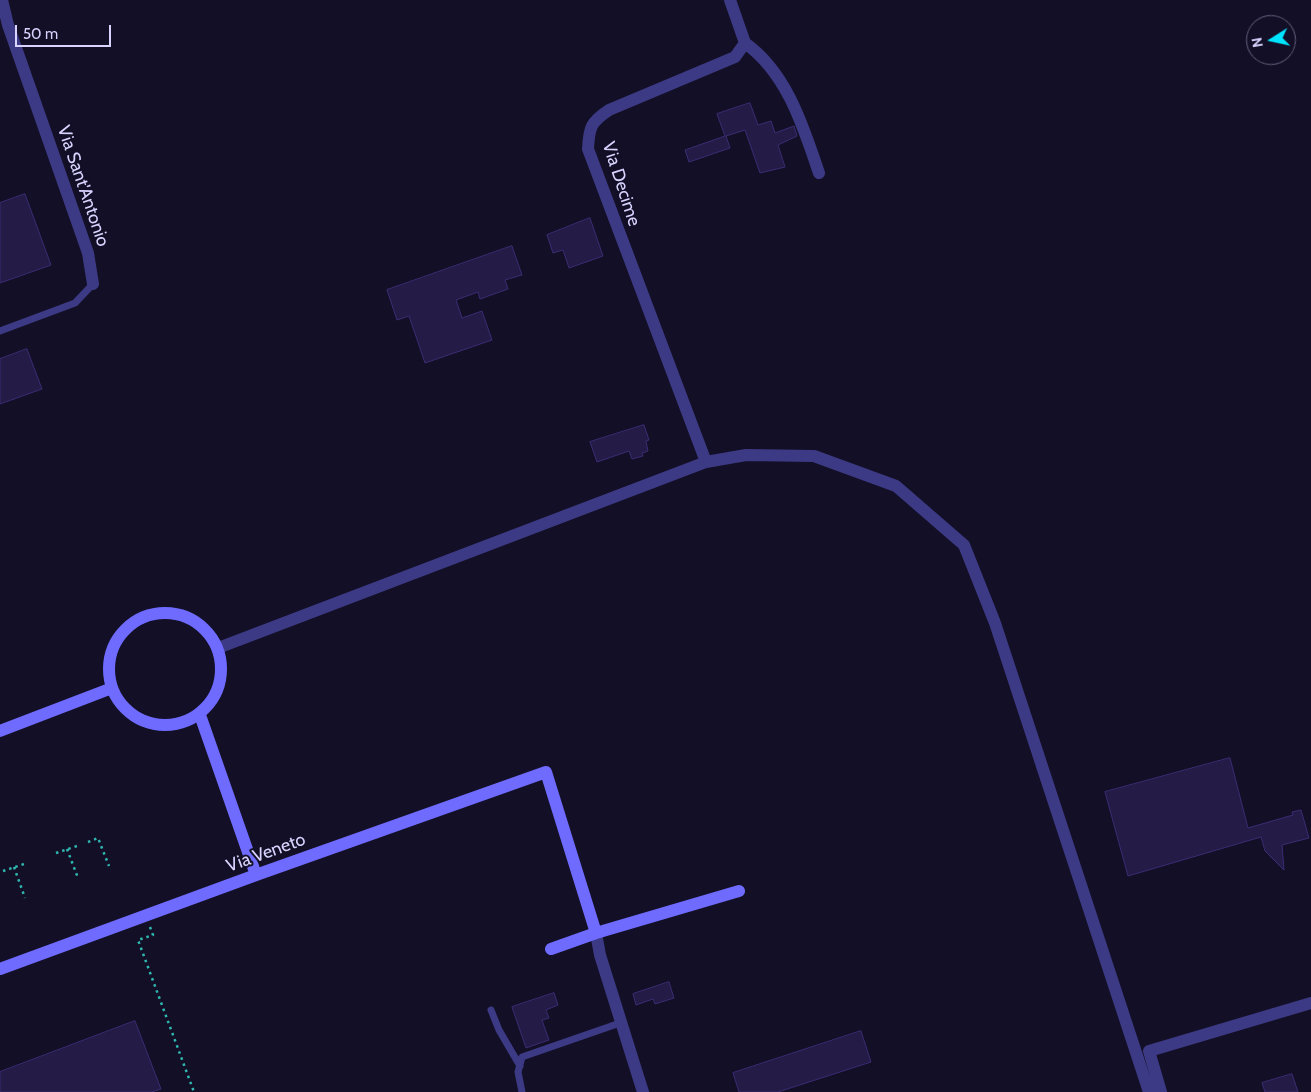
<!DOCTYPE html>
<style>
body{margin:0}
#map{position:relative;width:1311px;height:1092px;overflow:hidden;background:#130f26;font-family:Cabin,sans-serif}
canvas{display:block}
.north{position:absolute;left:1246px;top:15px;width:50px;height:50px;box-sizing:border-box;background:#130f26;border:1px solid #625e7d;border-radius:50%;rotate:260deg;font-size:14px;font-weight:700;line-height:20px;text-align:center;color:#d9d4ff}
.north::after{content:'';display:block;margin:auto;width:18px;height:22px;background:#00e5ff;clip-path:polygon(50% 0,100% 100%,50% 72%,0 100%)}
.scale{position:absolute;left:15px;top:25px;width:96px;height:22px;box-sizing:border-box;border:2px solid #d9d4ff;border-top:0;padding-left:6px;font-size:15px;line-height:18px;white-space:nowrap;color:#d9d4ff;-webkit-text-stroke:4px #130f26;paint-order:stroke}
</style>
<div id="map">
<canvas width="1311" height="1092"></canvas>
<div class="north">N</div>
<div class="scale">50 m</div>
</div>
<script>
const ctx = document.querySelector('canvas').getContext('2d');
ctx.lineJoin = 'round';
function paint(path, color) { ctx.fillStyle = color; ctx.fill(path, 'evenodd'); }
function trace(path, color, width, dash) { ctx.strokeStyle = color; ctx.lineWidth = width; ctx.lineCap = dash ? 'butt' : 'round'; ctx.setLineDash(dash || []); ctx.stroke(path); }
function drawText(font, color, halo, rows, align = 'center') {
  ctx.font = font + ' Cabin,sans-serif'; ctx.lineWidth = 4; ctx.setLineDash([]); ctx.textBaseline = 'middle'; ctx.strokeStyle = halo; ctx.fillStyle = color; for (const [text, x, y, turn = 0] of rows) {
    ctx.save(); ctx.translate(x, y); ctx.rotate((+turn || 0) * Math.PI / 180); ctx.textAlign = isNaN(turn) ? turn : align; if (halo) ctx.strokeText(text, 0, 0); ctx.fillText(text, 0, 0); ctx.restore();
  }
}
const building = new Path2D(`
 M750,103L758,125L771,121L775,133L794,126L797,136L778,145L785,167L760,173L745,130L726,136L730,148L689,162L685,150L725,136L717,114Z
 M25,194L51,265L0,283V203Z
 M590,218L603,256L569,268L563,250L553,253L547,235Z
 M512,246L522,275L505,280L508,289L480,299L478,292L456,300L462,318L482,311L492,340L425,363L409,316L397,320L387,290Z
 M27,349L42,389L0,404V359Z
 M644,425L649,440L646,441L648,451L642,453L643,456L632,459L629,451L597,462L590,442Z
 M1230,758L1248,828L1293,815L1292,812L1301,810L1309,838L1282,845L1284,870L1265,851L1261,837L1128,876L1105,792Z
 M669,982L674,998L655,1004L653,999L636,1005L633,994Z
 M554,993L558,1005L546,1010L549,1018L542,1020L549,1040L526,1048L512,1007Z
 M135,1021L161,1089L152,1092H0V1072Z
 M861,1031L871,1062L778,1092H739L733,1073Z
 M1292,1074L1298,1092H1265L1262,1083Z`);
const path = new Path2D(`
 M88,842L98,838L109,866
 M67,849L78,878
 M56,853L77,846
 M14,867L25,898
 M3,871L24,864
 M150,927L153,935L138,940L194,1092`);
const lane = new Path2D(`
 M0,331L75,303L93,284
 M491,1010L499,1030L520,1066
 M522,1092L518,1072L522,1057L620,1023`);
const street = new Path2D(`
 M2,0L8,25L88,253L93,284
 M745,43C787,73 803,126 819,173
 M706,462L588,149C589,127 591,122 609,110L735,57L745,43L730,0
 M218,648L706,462L746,455L814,456L896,486L964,545L995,623L1149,1092
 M596,933L600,955L643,1092
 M1161,1092L1149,1051L1311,1003`);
const secondary = new Path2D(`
 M109 669a56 56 0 1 1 112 0a56 56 0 1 1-112 0Z
 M200,715L256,875
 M0,731L112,688
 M551,949L596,933L739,891
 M0,969L256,875L546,772L596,933`);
const streetNames = [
 ["Via Decime",621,184,72],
 ["Via Sant'Antonio",83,186,71],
 ["Via Veneto",266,853,-20]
];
paint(building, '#241b47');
trace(building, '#3b2d73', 1);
trace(path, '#2fb8b0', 2.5, [2.5, 4]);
trace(lane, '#3d3a85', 7);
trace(street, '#3d3a85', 12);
trace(secondary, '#6f6bff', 12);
drawText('18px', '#d9d4ff', '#130f26', streetNames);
</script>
